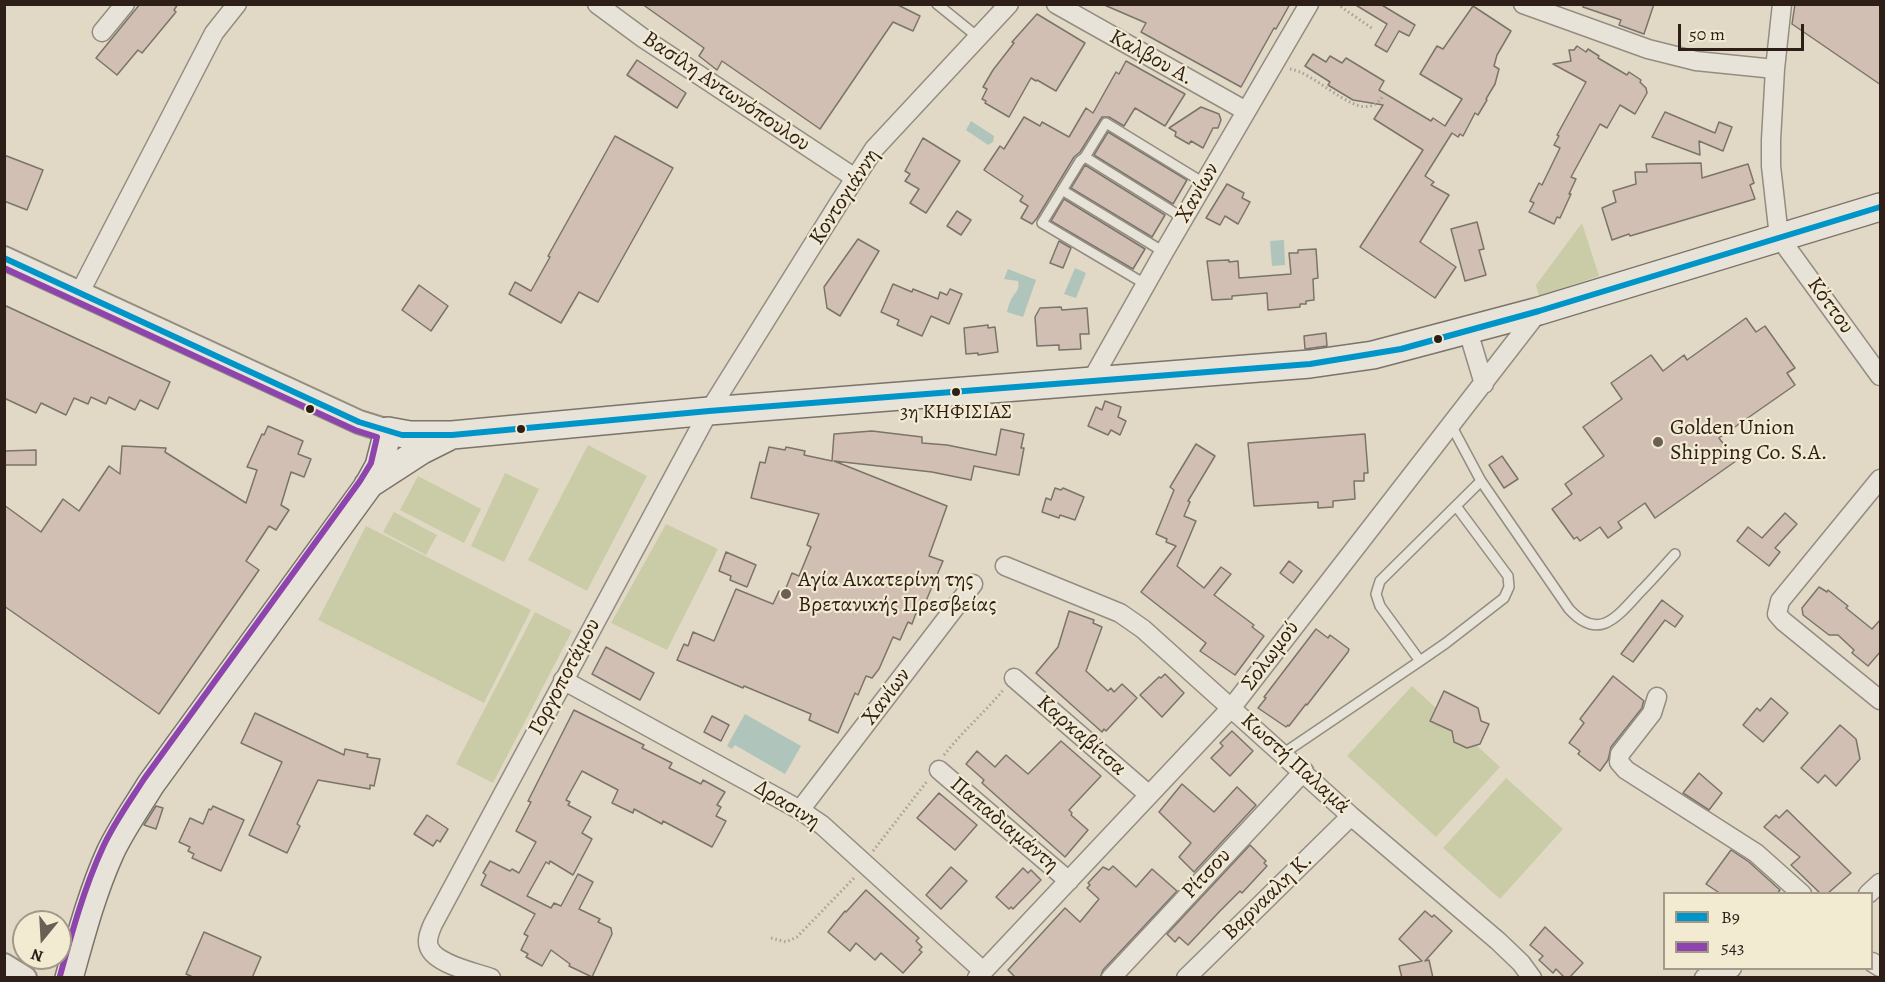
<!DOCTYPE html>
<meta charset="utf-8">
<style>
body{margin:0}
#map{position:relative;width:1885px;height:982px;overflow:hidden;background:#e1d9c5;font-family:Alegreya,serif}
canvas{display:block}
.frame{position:absolute;inset:0;border:6px solid #2d1e18;pointer-events:none}
.legend{position:absolute;left:1663px;top:892px;width:210px;height:78px;box-sizing:border-box;background:#f3ead2;border:2px solid #a49888;margin:0;padding:8px 10px;list-style:none;font-size:18px;color:#2d1e18}
.legend li{display:flex;align-items:center;gap:12px;height:30px}
.legend b{width:30px;border:2px solid #a49888}
.north{position:absolute;left:12px;top:910px;width:60px;height:60px;box-sizing:border-box;background:#f3ead2;border:2px solid #a49888;border-radius:50%;rotate:198deg;font-size:16px;font-weight:700;line-height:24px;text-align:center;color:#2d1e18}
.north::after{content:'';display:block;margin:auto;width:21px;height:27px;background:#6c5f55;clip-path:polygon(50% 0,100% 100%,50% 72%,0 100%)}
.scale{position:absolute;left:1678px;top:24px;width:126px;height:27px;box-sizing:border-box;border:3px solid #2d1e18;border-top:0;padding-left:8px;font-size:18px;line-height:21px;white-space:nowrap;color:#2d1e18;-webkit-text-stroke:4px #f3ead2;paint-order:stroke}
</style>
<div id="map">
<canvas width="1885" height="982"></canvas>
<div class="frame"></div>
<ul class="legend">
<li><b style="height:8px;background:#0095c8"></b>Β9</li>
<li><b style="height:8px;background:#8e44ad"></b>543</li>
</ul>
<div class="north">N</div>
<div class="scale">50 m</div>
</div>
<script>
const ctx = document.querySelector('canvas').getContext('2d');
ctx.lineJoin = 'round';
function paint(path, color) { ctx.fillStyle = color; ctx.fill(path, 'evenodd'); }
function trace(path, color, width, dash) { ctx.strokeStyle = color; ctx.lineWidth = width; ctx.lineCap = dash ? 'butt' : 'round'; ctx.setLineDash(dash || []); ctx.stroke(path); }
function drawText(font, color, halo, rows, align = 'center') {
  ctx.font = font + ' Alegreya,serif'; ctx.lineWidth = 4.5; ctx.setLineDash([]); ctx.textBaseline = 'middle'; ctx.strokeStyle = halo; ctx.fillStyle = color; for (const [text, x, y, turn = 0] of rows) {
    ctx.save(); ctx.translate(x, y); ctx.rotate((+turn || 0) * Math.PI / 180); ctx.textAlign = isNaN(turn) ? turn : align; if (halo) ctx.strokeText(text, 0, 0); ctx.fillText(text, 0, 0); ctx.restore();
  }
}
const green = new Path2D(`
 M1582,223L1599,276L1539,296L1536,285Z
 M588,445L647,476L587,591L528,560Z
 M505,473L539,489L504,562L471,546Z
 M418,476L481,509L464,543L400,510Z
 M394,512L437,535L426,555L383,532Z
 M666,524L718,549L667,650L611,623Z
 M366,526L531,610L484,703L318,620Z
 M535,612L572,631L493,783L456,764Z
 M1412,686L1500,767L1436,837L1347,756Z
 M1506,778L1563,829L1500,899L1443,848Z`);
const water = new Path2D(`
 M971,121L994,136L993,142L988,145L966,130Z
 M1284,240L1285,265L1272,266L1270,241Z
 M1075,268L1086,273L1076,298L1064,294Z
 M1008,269L1036,280L1023,317L1007,312C1008,307 1010,301 1012,298C1016,291 1020,290 1018,281L1004,279Z
 M745,714L801,746L785,774L735,745L732,749L727,746Z`);
const building = new Path2D(`
 M140,4H178L174,10L176,12L142,53L138,50L117,75L96,58Z
 M642,4H896L920,16L913,31L893,22L820,129L722,61L717,70L699,56L704,48Z
 M1102,4H1290L1276,29L1274,28L1241,87L1141,32L1146,23Z
 M1354,4H1380L1415,25L1409,36L1399,31L1387,52L1375,45L1387,24Z
 M1583,4H1654L1644,34L1619,25L1621,20L1583,7Z
 M1795,4H1881V85L1792,24Z
 M1473,6L1511,31L1497,55L1494,66L1499,69L1495,84L1486,99L1487,100L1478,115L1475,113L1463,136L1460,134L1458,137L1452,133L1425,176L1434,182L1431,185L1449,195L1420,242L1456,267L1435,298L1360,247L1423,150L1374,119L1383,105L1353,100L1328,85L1330,82L1305,66L1313,54L1326,62L1330,56L1342,63L1346,58L1384,81L1379,90L1431,121L1433,118L1445,126L1462,99L1420,74L1437,46L1443,49Z
 M1037,14L1085,43L1056,91L1037,80L1036,81L1031,78L1009,117L985,103L986,101L982,99L987,89L983,87L993,70L1014,43L1012,42Z
 M1577,46L1586,52L1588,49L1599,56L1598,58L1627,75L1629,72L1641,80L1640,82L1646,88L1647,93L1635,114L1620,105L1607,128L1600,124L1571,177L1576,179L1569,194H1571L1560,218L1557,217L1554,224L1529,212L1534,203L1530,201L1539,183L1542,185L1560,148L1554,145L1559,136L1557,135L1586,82L1553,64L1571,61L1569,50H1574Z
 M637,60L686,93L677,108L627,75Z
 M1126,61L1185,94L1165,126L1135,108L1124,126L1109,117H1102L1080,152L1074,157L1037,218L1032,224L1021,218L1028,206L1020,201L1023,196L984,170L1000,146L1004,149L1024,117L1040,126L1042,122L1069,137L1086,108L1093,113L1116,72L1119,74Z
 M1201,107L1219,114L1221,120L1218,128H1213L1203,148L1191,141L1189,144L1175,136L1176,132L1169,128Z
 M1665,112L1715,133L1719,122L1732,127L1723,151L1699,141L1700,155L1652,137Z
 M1108,132L1187,180L1173,204L1094,155Z
 M615,136L673,168L598,302L579,292L561,323L509,294L515,282L531,291L550,257L548,256Z
 M923,138L960,161L926,213L910,203L919,189L905,181L910,174L905,171Z
 M4,155L43,170L27,210L4,201Z
 M1701,163L1702,178L1748,164L1754,183L1750,185L1755,199L1630,236L1629,234L1612,240L1602,208L1616,202L1613,191L1636,184L1635,172H1647L1646,164Z
 M1085,165L1165,215L1152,237L1071,188Z
 M1227,184L1244,193L1242,198L1250,202L1238,224L1225,216L1220,225L1206,218Z
 M1064,199L1145,249L1133,269L1051,221Z
 M957,211L971,220L961,235L947,226Z
 M1477,222L1484,249L1479,250L1486,275L1465,281L1451,229Z
 M858,239L879,251L840,316L827,308L824,287Z
 M1059,241L1071,248L1063,268L1050,263Z
 M1316,249L1318,278L1313,279L1314,300L1306,301V304H1300V307L1268,310L1267,293L1232,296V299L1212,300L1207,261L1229,260V262L1238,261L1239,278L1291,274L1289,253H1298V250Z
 M893,284L912,292L913,289L938,299L940,292L947,295L950,289L962,294L949,324L931,316L922,336L897,325L899,320L881,312Z
 M419,285L448,306L431,331L402,310Z
 M4,305L170,382L158,409L140,400L135,410L109,397L106,404L91,397L88,404L74,398L66,415L41,403L36,413L4,398Z
 M1061,307L1062,310L1087,308L1089,334H1080L1081,349L1059,350V345L1037,346L1035,317L1040,308Z
 M1746,318L1756,332L1765,326L1795,368L1787,373L1795,385L1719,438L1736,461L1655,518L1645,503L1618,522L1622,528L1608,538L1600,527L1580,541L1577,537L1574,539L1552,509L1572,494L1565,484L1604,456L1583,427L1622,399L1611,383L1651,355L1663,371L1684,355L1687,360Z
 M988,325V328L995,327L998,352L978,355V353L966,354L964,328Z
 M1326,333L1327,346L1305,349L1304,336Z
 M1105,401L1121,407L1118,417L1126,421L1120,435L1111,430L1108,435L1088,426L1096,407L1102,410Z
 M268,426L303,441L298,454L311,459L304,477L291,472L281,505L289,510L276,530L269,526L246,561L259,570L159,714L4,606V505L41,532L63,499L79,511L109,466L120,474L122,446L166,448L165,452L246,503L257,470L247,467L262,434L264,435Z
 M1001,429L1024,434L1021,448H1024L1019,475L974,466L971,480L932,472L834,461L947,506L929,556L943,561L920,615L916,613L912,624L908,622L900,640L893,637L879,669L872,678L866,676L858,695L855,693L838,733L809,720L811,714L744,686L743,688L677,660L684,644L688,646L693,632L714,641L736,589L773,604L779,591L784,593L792,573L799,576L811,547L807,545L819,514L751,498L760,462L765,463L769,447L785,450L786,447L805,451L804,455L832,461L834,434L872,431L922,437V443L947,445L996,455Z
 M1365,434L1368,473H1364V481H1354L1355,499L1333,501V507L1318,508V502L1254,506L1248,443Z
 M1196,444L1215,456L1188,501L1190,502L1184,516L1196,521L1177,566L1204,588L1221,567L1231,574L1214,595L1254,625L1252,627L1264,636L1235,675L1200,651L1206,643L1141,592L1176,546L1166,542L1167,539L1156,534L1174,490L1170,487Z
 M36,450V465H4V451Z
 M1502,456L1518,479L1504,488L1489,465Z
 M1055,488L1061,490L1063,488L1084,497L1075,520L1060,515L1059,518L1042,512L1046,498L1051,500Z
 M1785,513L1797,524L1775,548L1780,552L1769,566L1737,541L1748,527L1762,538Z
 M726,552L756,565L747,587L730,580L731,576L719,571Z
 M1289,561L1302,571L1293,583L1280,573Z
 M1819,587L1827,592L1828,590L1848,606L1846,608L1872,629L1881,619V651L1868,666L1852,653L1854,650L1838,635H1829L1803,615L1802,608Z
 M1662,600L1683,616L1675,627L1665,620L1633,662L1621,654Z
 M1069,611L1094,620L1093,623L1102,627L1086,671L1108,691L1111,688L1114,692L1122,684L1137,698L1106,731L1104,729L1102,732L1036,673L1058,647Z
 M1316,629L1328,638L1330,635L1349,649L1348,652L1307,705L1306,704L1289,726L1288,725L1286,727L1258,708L1266,698L1264,697Z
 M606,647L654,673L640,700L592,674Z
 M1165,674L1184,693L1162,717L1140,695L1159,677L1161,678Z
 M1613,676L1644,701L1643,703L1642,708L1611,747L1608,760L1600,771L1578,754L1580,751L1569,743L1584,723L1580,719Z
 M1444,691L1478,708L1481,721L1489,724L1480,744L1467,748L1454,742L1452,731L1430,721Z
 M1771,698L1788,713L1763,742L1743,725L1757,708L1760,711Z
 M574,710L644,745L642,748L672,763L669,768L701,784L703,780L725,792L717,805L721,807L716,816L726,821L712,847L663,821L662,824L634,809L633,813L612,803L618,790L582,771L566,800L570,802L568,805L591,817L582,833L592,839L573,875L550,861L549,864L546,862L527,896L551,908L554,903L561,906L578,874L593,882L579,909L600,919L598,922L611,928L612,934L592,977L569,966L570,964L551,950L542,966L526,957L528,954L521,950L528,936L524,934L535,914L481,885L486,875L483,873L490,861L510,871L512,869L519,873L536,842L516,831L531,802L528,801Z
 M255,713L344,755L345,749L368,754L367,757L380,759L374,786L370,785V789L318,780L297,824L300,826L287,853L249,835L282,762L241,743Z
 M712,716L729,725L721,741L704,732Z
 M1840,725L1856,739L1860,759L1836,786L1825,775L1818,783L1801,768Z
 M1232,731L1253,751L1230,776L1211,758L1223,746L1220,743Z
 M1061,741L1101,776L1069,810L1072,813L1071,815L1088,830L1065,857L982,783L984,780L966,764L977,751L995,767L1006,755L1028,774Z
 M1699,773L1722,793L1709,810L1683,793Z
 M1182,784L1214,812L1237,787L1256,805L1194,872L1179,857L1191,843L1159,812Z
 M939,793L977,825L955,850L917,818Z
 M156,806L163,808L156,829L144,825Z
 M213,806L244,820L221,871L192,858L194,854L188,851L190,847L179,842L190,818L203,824L209,809L211,810Z
 M1787,810L1851,873L1827,894H1821L1791,865L1800,857L1764,827L1776,815L1779,818Z
 M427,815L448,829L440,842L437,840L433,846L414,834Z
 M1250,845L1266,861L1264,863L1267,866L1242,893L1240,891L1219,912L1188,945L1179,937L1175,942L1167,934Z
 M1731,850L1749,862L1780,890L1777,894H1721L1706,884Z
 M1113,866L1136,887L1152,869L1177,891L1103,970L1100,978H1016L1008,970L1065,908L1080,922L1099,899L1087,888L1090,885L1088,883L1103,867L1109,870Z
 M951,867L967,881L941,909L926,895Z
 M1023,868L1028,873L1031,870L1041,880L1013,909L1011,907L1009,909L996,897Z
 M866,890L919,938L916,941L922,947L919,950L922,952L903,973L881,953L875,960L856,943L850,951L828,932L845,911L846,912Z
 M1425,911L1432,917L1434,915L1452,931L1425,961L1429,960L1433,978H1402L1399,966L1422,961L1399,939Z
 M1545,927L1583,963L1569,978H1565L1556,969L1553,973L1539,960L1543,956L1530,945Z
 M204,932L261,957L252,978H195L186,974Z`);
const path = new Path2D(`
 M1337,4L1373,29
 M1290,69C1313,72 1350,112 1370,106C1377,105 1380,100 1384,95
 M944,755C962,732 985,712 1004,689
 M873,851L928,780
 M771,938L786,942L797,937L854,878`);
const service = new Path2D(`
 M937,4L979,38
 M1085,157L1106,123L1204,183
 M1062,190L1164,252
 M1145,284L1042,223L1080,161L1085,157L1183,218
 M1450,423L1481,481L1569,609C1599,642 1617,617 1640,592C1652,580 1663,567 1675,554
 M1456,506L1508,576L1509,587L1504,598L1446,643L1420,661L1380,606L1376,594L1380,581L1481,481
 M1284,753L1420,661`);
const minor = new Path2D(`
 M597,4L643,38L855,178
 M1056,4L1246,111
 M1523,4L1648,49L1696,61L1775,69
 M1782,4L1775,69L1771,140V166L1779,237L1880,376
 M102,32L125,4
 M80,292L214,33L237,4
 M1468,331L1484,384
 M1090,383L1164,252L1309,4
 M1880,479L1780,601L1777,614L1783,621L1880,700
 M1005,566L1120,613L1143,629L1351,816L1498,941L1521,963L1532,978
 M1014,678L1148,794
 M563,680L800,810L822,825L983,971
 M1657,697L1652,713L1620,754L1619,762L1626,770L1756,853L1802,894
 M939,770L1069,881
 M800,810L973,584
 M1868,894L1880,883
 M1872,962L1880,967
 M491,978C474,972 435,964 429,947C426,940 430,931 433,924L709,411L839,203L874,149L1009,4
 M977,978L1232,707L1539,311
 M1111,978L1304,771
 M1186,978L1351,816
 M1704,978L1732,968`);
const tertiary = new Path2D(`
 M4,258L359,422L388,431
 M4,965L25,978`);
const secondary = new Path2D(`
 M368,485L422,450L448,437
 M69,978C81,935 92,893 110,853C121,829 137,807 151,784L368,486L379,466L388,431L410,435H452L709,411L1310,364L1373,355L1539,311L1880,207`);
const bus1 = new Path2D(`
 M4,258L359,422L402,435H452L709,411L1310,364L1401,349L1539,311L1880,207`);
const bus2 = new Path2D(`
 M4,268L355,430L377,437L371,463L360,481L144,779C130,801 114,823 103,847C84,888 72,932 60,976`);
const markers = [
 [1438,339,5,"#2d1e18"],
 [956,392,5,"#2d1e18"],
 [310,409,5,"#2d1e18"],
 [521,429,5,"#2d1e18"],
 [1658,442,6,"#6c5f55"],
 [786,594,6,"#6c5f55"]
];
const busNames = [
 ["3η ΚΗΦΙΣΙΑΣ",956,413]
];
const streetNames = [
 ["Καλβου Α.",1151,58,29],
 ["Βασίλη Αντωνόπουλου",726,92,34],
 ["Χανίων",1198,193,-60],
 ["Κοντογιάννη",845,197,-57],
 ["Κόττου",1830,306,54],
 ["Σολωμού",1271,656,-53],
 ["Γοργοποτάμου",565,677,-62],
 ["Χανίων",887,697,-53],
 ["Καρκαβίτσα",1081,736,41],
 ["Κωστή Παλαμά",1295,764,42],
 ["Δρασινη",787,805,32],
 ["Παπαδιαμάντη",1004,825,40],
 ["Ρίτσου",1207,874,-47],
 ["Βαρνααλη Κ.",1268,897,-44]
];
const poiNames = [
 ["Golden Union",1670,429],
 ["Shipping Co. S.A.",1670,454],
 ["Αγία Αικατερίνη της",798,581],
 ["Βρετανικής Πρεσβείας",798,606]
];
paint(green, '#cacca7');
paint(water, '#afc4ba');
paint(building, '#d1bfb4');
trace(building, '#7a746a', 1.5);
trace(service, '#938d81', 12);
trace(minor, '#938d81', 21);
trace(tertiary, '#938d81', 26);
trace(secondary, '#7a746a', 30);
trace(path, '#a6a199', 3, [1.5, 3]);
trace(service, '#e7e3d9', 9);
trace(minor, '#e7e3d9', 18);
trace(tertiary, '#e7e3d9', 22);
trace(secondary, '#e7e3d9', 27);
trace(bus1, '#0095c8', 6);
trace(bus2, '#8e44ad', 6);
for (const [x, y, r, color] of markers) { const dot = new Path2D(); dot.arc(x, y, r, 0, 2 * Math.PI); ctx.fillStyle = color; ctx.fill(dot); trace(dot, '#f3ead2', 2); }
drawText('20px', '#2d1e18', '#f3ead2', busNames);
drawText('22px', '#2d1e18', '#f3ead2', streetNames);
drawText('22px', '#2d1e18', '#f3ead2', poiNames, 'left');
</script>
